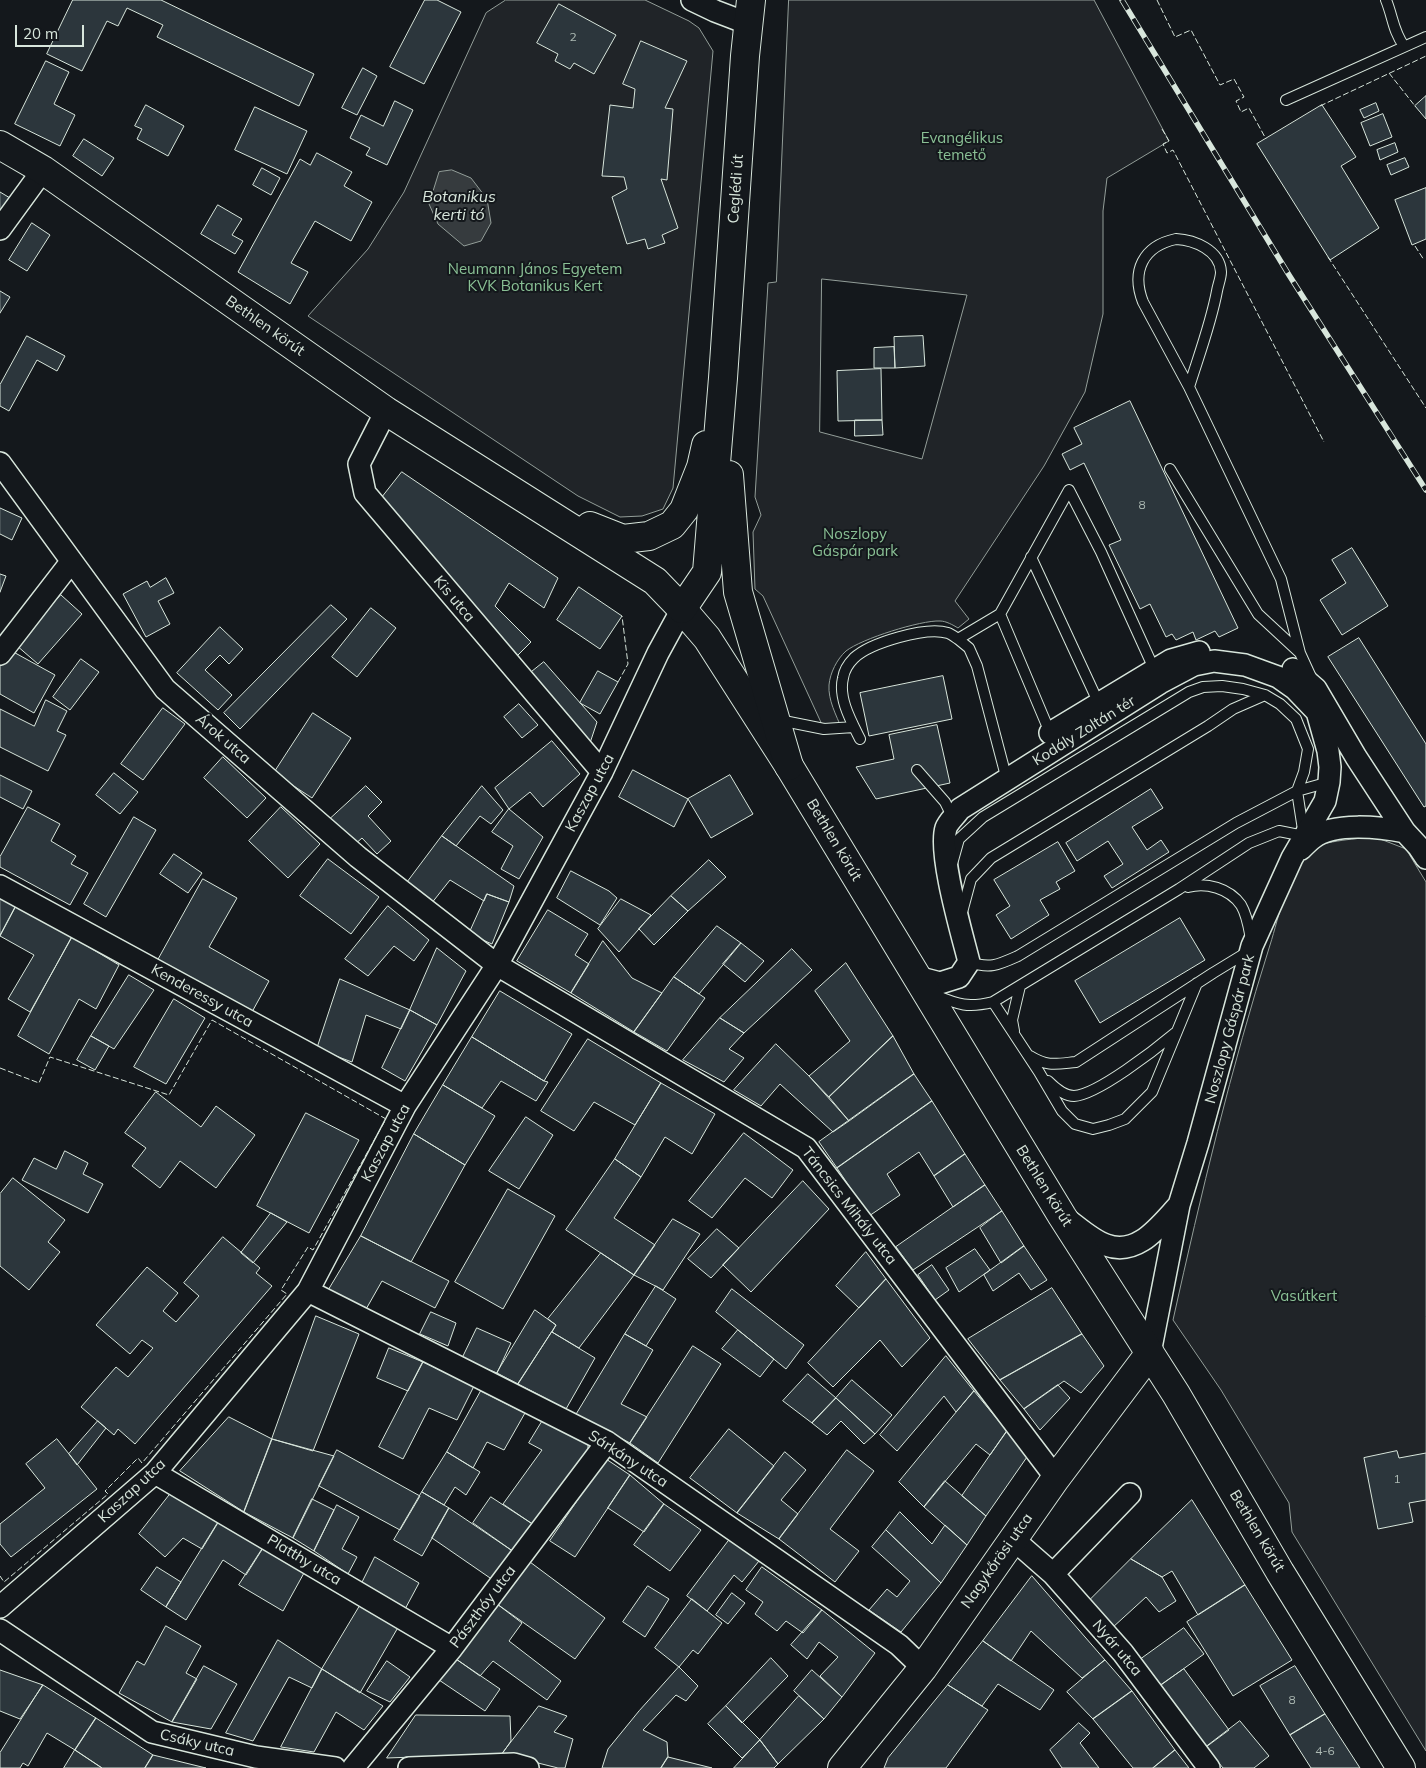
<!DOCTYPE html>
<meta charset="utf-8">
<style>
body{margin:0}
#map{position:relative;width:1426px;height:1768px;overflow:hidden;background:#14181c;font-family:Mulish,sans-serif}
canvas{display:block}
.scale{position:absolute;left:15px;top:25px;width:69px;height:22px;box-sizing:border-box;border:2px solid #d8e6dc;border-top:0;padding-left:6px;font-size:15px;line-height:18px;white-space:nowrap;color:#d8e6dc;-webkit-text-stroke:4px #14181c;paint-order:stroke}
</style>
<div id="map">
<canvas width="1426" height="1768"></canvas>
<div class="scale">20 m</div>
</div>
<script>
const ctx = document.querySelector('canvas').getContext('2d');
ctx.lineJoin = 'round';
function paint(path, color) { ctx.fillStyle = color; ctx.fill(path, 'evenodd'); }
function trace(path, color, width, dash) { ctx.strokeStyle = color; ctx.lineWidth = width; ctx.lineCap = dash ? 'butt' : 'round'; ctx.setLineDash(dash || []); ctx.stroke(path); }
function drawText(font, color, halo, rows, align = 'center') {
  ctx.font = font + ' Mulish,sans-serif'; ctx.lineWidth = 4; ctx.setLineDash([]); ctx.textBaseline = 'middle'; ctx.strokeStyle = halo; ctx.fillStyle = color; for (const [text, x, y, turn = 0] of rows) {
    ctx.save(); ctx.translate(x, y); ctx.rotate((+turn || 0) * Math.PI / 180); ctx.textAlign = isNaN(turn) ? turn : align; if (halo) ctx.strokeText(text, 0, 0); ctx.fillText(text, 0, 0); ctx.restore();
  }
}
const green = new Path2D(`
 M506,0H645L689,21L699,28L713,51L673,488L663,509L642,516L620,517L578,496L308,316L368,249L404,192L486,13Z
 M789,0H1094L1169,141L1107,178L1103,211V314L1085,392L1044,466L955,601L969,619L958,628C953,625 946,621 940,621C921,620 861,639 846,651C837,659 830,673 829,685C828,700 836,715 842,729H824L763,596L755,589L753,532L761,515L755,497L768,283L776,282ZM822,279L967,295L922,459L820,432Z
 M1375,837L1406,849L1426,882V1751L1292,1532L1289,1503L1221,1390L1173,1320C1201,1194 1231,1068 1270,945C1279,917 1288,868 1312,849C1321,841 1362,838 1375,837Z`);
const water = new Path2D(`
 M452,170L471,178L487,199L491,223L481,241L464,246L438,224L429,204L439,172Z`);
const building = new Path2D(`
 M73,0H161L314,74L299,106L157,37L163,25L127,8L118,26L107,21L82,71L47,54Z
 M425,0H437L461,12L424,84L390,67Z
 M559,4L616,35L594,74L574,63L570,69L555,61L558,54L537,43Z
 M641,41L687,61L665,108L673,109L667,180L661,179L678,228L662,235L665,243L648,249L645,239L627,244L612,197L627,189L624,177L602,176L610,105L633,108L635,89L623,84Z
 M46,61L69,72L54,104L75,115L60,146L15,124Z
 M363,68L377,76L357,115L342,108Z
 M1426,96V119L1415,106Z
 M395,101L413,110L387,165L366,155L370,148L350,138L361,115L383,126Z
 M1376,103L1379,111L1364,118L1360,110Z
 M146,105L184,126L168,156L137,139L142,129L135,126Z
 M1322,105L1356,157L1341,166L1379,228L1330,260L1257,144Z
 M255,107L307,131L287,174L235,150Z
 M1383,114L1392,137L1370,146L1361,123Z
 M84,139L114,158L102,176L73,156Z
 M1395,143L1398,152L1380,160L1377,150Z
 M317,153L352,172L344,186L372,202L351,241L315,221L291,263L308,272L290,304L238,272L300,159L310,165Z
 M1405,158L1409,167L1391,175L1387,165Z
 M262,168L280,178L271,195L253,185Z
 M1426,188V239L1412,245L1395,200Z
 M0,192L10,198L0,215Z
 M218,205L242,219L232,235L243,241L235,254L201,234Z
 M32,223L50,235L27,271L9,260Z
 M0,291L10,297L0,313Z
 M27,336L65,356L57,371L37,360L9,411L0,406V385Z
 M923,336L925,366L895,368L894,337Z
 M894,347L895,368H874V348Z
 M881,369L882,420L838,421L837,371Z
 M1130,401L1238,628L1219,637L1215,631L1196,640L1193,632L1176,640L1172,634L1166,637L1150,604L1140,609L1109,545L1121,540L1084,463L1070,470L1062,454L1082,444L1074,428Z
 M855,420H882L883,435L855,436Z
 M402,472L558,578L544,608L509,583L495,606L531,642L515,658L380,500Z
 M0,508L22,518L12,540L0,534Z
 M1352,548L1388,606L1342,635L1320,600L1346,583L1332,560Z
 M0,574L6,576L0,592Z
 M166,578L174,593L158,601L170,624L146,637L123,594L147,581L150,587Z
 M579,587L622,616L600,649L557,620Z
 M61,595L82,614L38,664L16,645Z
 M331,605L347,619L240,729L224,713Z
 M371,608L396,628L357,677L332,657Z
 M220,627L243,649L229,664L220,655L205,670L232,695L218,710L177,673Z
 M1359,638L1426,744V806L1424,807L1328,657Z
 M8,649L55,675L34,713L0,694V664Z
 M81,659L99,672L70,710L53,697Z
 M544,662L597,722L590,743L529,674Z
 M598,671L618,682L600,714L580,703Z
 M943,676L952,719L869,736L860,693Z
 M46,700L67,711L57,731L66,735L48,771L0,747V709L34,726Z
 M519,704L538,725L522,738L504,717Z
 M163,708L185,724L143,780L121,764Z
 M313,713L351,738L312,798L274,773Z
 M937,725L950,783L876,799L856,767L894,759L889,735Z
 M552,741L580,774L543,807L530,792L509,809L495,788Z
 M223,757L266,798L247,818L204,778Z
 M633,770L688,799L674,827L619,797Z
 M114,773L138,792L120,814L96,795Z
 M0,775L32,791L23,809L0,797Z
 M730,775L753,814L711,838L688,799Z
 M366,786L382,802L368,816L391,841L377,854L362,838L354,845L330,819Z
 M482,786L503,810L491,824L480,816L456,846L442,836Z
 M1151,789L1163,808L1132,827L1147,850L1161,840L1169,852L1112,888L1104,876L1123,864L1108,841L1077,861L1066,843Z
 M28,807L60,824L51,841L76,856L71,864L88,873L70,905L0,867V857Z
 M281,807L320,844L288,878L249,841Z
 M509,809L543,837L519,879L501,869L513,846L492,832Z
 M134,817L156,830L106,917L84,904Z
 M442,836L514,886L509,902L487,894L484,901L450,880L431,904L406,884Z
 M1058,842L1075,871L1056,882L1060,889L1040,900L1049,915L1011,939L996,915L1010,906L994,880Z
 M174,854L202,873L188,893L160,874Z
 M328,859L379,897L351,934L300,896Z
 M709,860L726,877L688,911L671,896Z
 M571,871L609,891L617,898L600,925L557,898Z
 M203,879L237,898L209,947L269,981L252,1012L158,960Z
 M0,894L17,904L0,936Z
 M487,894L509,902L492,944L469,934Z
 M671,896L688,911L654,945L639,929Z
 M621,899L651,915L619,952L598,929Z
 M17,904L72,937L30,1012L8,999L34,955L0,936Z
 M388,906L429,940L414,961L394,946L368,976L345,959Z
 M548,910L588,934L575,955L589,964L571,993L517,961Z
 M1180,918L1205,960L1100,1023L1075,981Z
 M717,926L741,943L699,994L674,977Z
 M72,937L119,965L96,1009L79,999L49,1054L18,1036Z
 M603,941L632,978L662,993L634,1032L571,993Z
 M741,943L764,961L745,982L723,964Z
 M437,948L466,971L437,1025L410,1010Z
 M792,949L812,970L744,1033L720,1018Z
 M846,963L893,1036L829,1097L809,1076L850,1041L815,991Z
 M129,975L154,990L114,1049L91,1036Z
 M674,977L705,998L667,1051L634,1032Z
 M340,979L410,1010L401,1029L366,1015L352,1062L317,1049Z
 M500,991L572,1034L544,1081L472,1037Z
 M174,999L205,1018L166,1084L134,1067Z
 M410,1010L437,1025L405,1081L382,1068Z
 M720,1018L744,1033L729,1049L744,1058L724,1082L683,1060Z
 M91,1036L109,1046L95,1070L77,1060Z
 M893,1036L914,1074L849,1121L829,1097Z
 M472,1037L544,1081L548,1082L536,1101L501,1081L482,1108L443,1085Z
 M588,1039L661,1083L635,1125L594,1102L574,1131L541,1111Z
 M776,1044L809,1076L849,1121L833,1132L780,1084L761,1106L734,1090Z
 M914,1074L932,1101L837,1168L819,1142Z
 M661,1083L715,1114L692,1154L665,1137L641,1177L615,1159Z
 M443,1085L495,1116L465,1165L414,1134Z
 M156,1092L201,1127L216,1106L255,1135L216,1188L180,1161L160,1188L132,1166L146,1148L125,1133Z
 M932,1101L965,1154L934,1176L919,1152L887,1174L900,1195L869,1216L837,1168Z
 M306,1113L359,1140L309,1233L257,1206Z
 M526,1117L553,1135L519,1189L489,1171Z
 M744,1133L793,1170L772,1198L745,1178L712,1218L689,1201Z
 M414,1134L465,1165L411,1262L361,1236Z
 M65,1151L88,1163L83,1174L103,1184L88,1213L22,1180L34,1158L56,1169Z
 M965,1154L985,1185L953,1207L934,1176Z
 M615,1159L641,1177L614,1218L655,1245L634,1275L566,1230Z
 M13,1178L65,1220L48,1242L60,1252L29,1290L0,1266V1194Z
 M803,1181L829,1209L751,1292L723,1265Z
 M985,1185L1002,1211L913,1270L896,1247Z
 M508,1189L555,1216L503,1309L455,1282Z
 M1002,1211L1024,1246L1001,1263L980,1228Z
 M271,1213L287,1222L253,1263L241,1253Z
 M673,1219L700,1234L663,1290L634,1275Z
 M717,1229L739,1248L711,1278L688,1259Z
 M361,1236L449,1281L435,1308L382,1281L365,1311L328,1291Z
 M223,1237L260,1268L256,1273L272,1286L135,1444L118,1429L114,1435L81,1407L116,1367L128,1377L153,1348L142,1340L130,1354L96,1325L147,1267L178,1293L163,1311L176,1322L199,1296L184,1283Z
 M1024,1246L1047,1280L1031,1290L1019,1273L993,1291L984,1275Z
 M975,1249L990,1270L959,1292L946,1268Z
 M866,1252L886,1279L859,1308L836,1286Z
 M601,1253L634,1275L579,1348L552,1332L556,1325L548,1319Z
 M932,1265L949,1290L935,1300L918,1275Z
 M886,1279L930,1338L902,1367L880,1340L833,1387L808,1363Z
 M656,1286L676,1299L646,1346L625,1334Z
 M1052,1288L1082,1334L1000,1380L968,1339Z
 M732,1289L804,1345L786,1369L716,1312Z
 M535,1310L556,1325L518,1384L497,1373Z
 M431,1312L456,1323L448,1346L420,1334Z
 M316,1316L359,1334L313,1451L272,1439Z
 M477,1328L511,1343L497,1373L462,1359Z
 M738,1330L774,1359L760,1377L722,1349Z
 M552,1332L595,1358L566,1409L518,1384Z
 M625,1334L653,1350L621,1404L647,1417L630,1443L576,1415Z
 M1082,1334L1104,1366L1081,1393L1064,1381L1024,1409L1000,1380Z
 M693,1346L721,1364L658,1463L630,1443Z
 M389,1348L423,1362L408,1391L377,1378Z
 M946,1356L974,1391L956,1412L944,1396L897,1451L880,1435Z
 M423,1362L474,1386L457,1420L429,1408L403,1459L379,1447Z
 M808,1374L836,1398L812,1423L783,1401Z
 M852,1380L892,1415L875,1434L836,1398Z
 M1058,1385L1070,1398L1040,1430L1024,1409Z
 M481,1391L525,1413L504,1450L487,1442L473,1468L447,1452Z
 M974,1391L1007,1431L990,1455L976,1444L924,1507L899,1482Z
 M836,1398L875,1434L864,1444L841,1421L827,1435L812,1423Z
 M229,1417L272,1439L244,1512L180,1471Z
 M543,1420L588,1443V1454L534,1525L503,1504L542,1450L529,1443Z
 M98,1421L106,1428L77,1465L69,1454Z
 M729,1429L774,1466L737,1513L690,1478Z
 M1007,1431L1027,1457L986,1516L962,1496Z
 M57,1439L97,1489L11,1557L0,1544V1524L45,1488L26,1464Z
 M272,1439L334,1456L293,1538L244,1512Z
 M337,1450L420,1496L400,1530L319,1486Z
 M847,1450L874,1471L830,1529L859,1551L835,1582L779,1539Z
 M1397,1451L1399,1458L1426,1453V1500L1409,1503L1413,1522L1378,1529L1364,1458Z
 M447,1452L480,1472L466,1495L455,1487L444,1505L422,1492Z
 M785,1452L806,1470L781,1500L798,1514L779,1539L737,1513Z
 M606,1459L630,1475L575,1557L550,1541Z
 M630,1475L664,1504L644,1532L608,1508Z
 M945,1481L986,1516L967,1545L924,1507Z
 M422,1492L449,1508L422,1556L394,1540Z
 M171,1493L219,1521L202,1549L183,1538L165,1557L139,1534Z
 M491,1497L534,1525L514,1552L473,1523Z
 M312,1499L334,1510L314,1551L293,1538Z
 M1192,1500L1245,1585L1198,1615L1172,1571L1162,1577L1131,1559Z
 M664,1504L701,1530L670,1571L634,1545Z
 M337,1505L359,1517L342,1549L357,1557L348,1574L314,1551Z
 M449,1508L514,1552L493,1580L432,1538Z
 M900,1512L932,1544L945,1525L967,1545L941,1583L886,1530Z
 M219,1521L263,1548L246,1575L223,1560L186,1620L166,1607Z
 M886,1530L941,1583L901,1632L869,1610L887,1589L897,1597L910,1581L872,1547Z
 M730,1539L759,1561L742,1582L734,1575L707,1611L687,1596Z
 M263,1548L304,1573L283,1611L239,1585Z
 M375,1557L419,1583L404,1611L361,1585Z
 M1131,1559L1162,1577L1176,1601L1159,1612L1146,1597L1112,1628L1088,1602Z
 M530,1562L605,1618L575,1659L497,1604Z
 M157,1567L181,1582L166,1607L141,1590Z
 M762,1567L822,1610L803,1633L786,1621L777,1631L755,1614L763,1602L746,1590Z
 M1032,1576L1105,1660L1082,1678L1031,1631L1011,1661L983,1641Z
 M1245,1585L1292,1660L1233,1696L1187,1622Z
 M648,1586L669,1599L645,1637L623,1622Z
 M732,1593L745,1603L728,1624L716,1615Z
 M364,1599L400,1624L360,1693L322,1669Z
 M692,1599L722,1623L698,1654L693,1650L679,1667L655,1648Z
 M497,1604L522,1623L509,1641L561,1681L547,1700L493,1661L480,1676L456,1659Z
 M822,1610L875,1653L842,1697L820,1676L838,1657L819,1642L807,1659L791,1645Z
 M166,1626L201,1646L186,1673L197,1679L172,1722L119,1693L137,1661L144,1665Z
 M1184,1628L1204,1654L1161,1685L1141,1659Z
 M278,1640L322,1669L312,1688L289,1677L253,1741L226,1733Z
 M983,1641L1054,1690L1040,1710L998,1684L982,1706L948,1685Z
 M771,1658L788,1676L742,1723L726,1706Z
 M456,1659L500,1689L485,1711L439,1680Z
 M1105,1660L1132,1691L1093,1719L1067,1692Z
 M387,1661L410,1677L390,1702L367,1691Z
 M204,1666L237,1684L211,1729L172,1722Z
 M1295,1666L1325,1714L1290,1735L1260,1686Z
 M679,1667L698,1686L686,1701L676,1695L643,1730L667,1742L668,1757L661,1768H602L608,1749L639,1711Z
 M322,1669L383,1706L364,1730L336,1712L314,1752L281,1747Z
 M1184,1669L1229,1730L1206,1747L1161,1685Z
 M0,1670L43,1685L20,1719L0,1711Z
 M812,1670L842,1697L824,1719L794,1691Z
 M43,1685L96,1718L75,1750L47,1733L28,1766L23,1763L20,1768H0V1753Z
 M948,1685L988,1710L946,1768H884L888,1758Z
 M1132,1691L1175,1750L1153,1768H1133L1093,1719Z
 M799,1696L824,1719L778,1764L760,1740Z
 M539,1706L567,1716L554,1732L573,1739L565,1768H558L502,1754Z
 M726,1706L760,1740L742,1758L708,1724Z
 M1325,1714L1360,1768H1311L1290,1735Z
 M416,1715L510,1716L511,1741L502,1754L387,1758Z
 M96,1718L153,1755L145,1768H102L75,1750Z
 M1240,1721L1269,1756L1254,1768H1223L1206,1747Z
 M1079,1723L1090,1733L1080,1743L1099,1768H1062L1050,1750Z
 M760,1740L778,1764L774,1768H734Z
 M75,1750L102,1768H64Z
 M1175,1750L1189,1768H1153Z
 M153,1755L206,1768H145Z
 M668,1757L712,1768H661Z`);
const lane = new Path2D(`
 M1386,0C1393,17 1393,31 1404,46
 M1286,100L1426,37
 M1176,239C1194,240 1220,250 1221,272C1221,278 1218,285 1217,291C1211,323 1199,355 1189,387L1143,302C1131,271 1143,246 1176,239Z
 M1189,387L1281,579L1300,653L1311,677
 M1170,469L1258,614L1299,652
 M1031,557L1100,706
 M958,639L969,648L977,666L1007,780
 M779,720L824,729L854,727
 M1051,735L1000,614L1069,490L1101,552L1155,671
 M860,739C851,721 838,698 843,678C844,671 848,664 854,658C870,643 926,626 948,633C951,634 955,637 958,639L1000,614
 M917,770L945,802L953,818
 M1188,887C1206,882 1229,888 1241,905C1247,915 1249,928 1251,939
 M961,916L971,879L991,858L1208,726L1233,709L1265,695
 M969,962C990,969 998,965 1018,956L1236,823L1297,791L1329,782
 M935,995C959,1005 968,1008 993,1002L1179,889L1249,843L1279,831L1304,836L1297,791L1304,772L1308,749L1296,719L1280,704L1265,695L1243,689L1222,686L1203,687L1189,692L983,817L959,839L952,864
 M993,1002L1039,1072L1062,1111L1075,1124L1093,1129L1109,1125L1125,1119L1152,1092L1197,983
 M1014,1031L1012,1020L1020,986
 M1030,1056C1048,1067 1056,1064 1076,1062L1213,973L1249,951
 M1048,1081C1055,1088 1064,1096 1074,1096C1097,1095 1156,1049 1175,1033`);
const street = new Path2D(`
 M692,0L715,11L749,24
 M0,229L43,170
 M386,411L359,464L365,493L602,772
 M0,463L165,689L358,857L497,965L806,1148L1056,1478
 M0,654L71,562
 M1293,669L1316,689L1356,757L1405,832L1418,846L1426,858
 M1050,733L1171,660L1199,652
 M1301,849C1305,845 1309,841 1313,838C1334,822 1380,827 1405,832
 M0,886L405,1106
 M917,977L940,983L959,977L969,962C962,934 938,853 946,828C948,822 956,815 960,809L1160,683L1194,665L1214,661L1245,665L1278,677L1295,689L1317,712L1328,751L1330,767L1329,782L1325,801L1292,858L1252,946L1198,1143L1179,1205L1150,1353
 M1067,1219C1079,1228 1092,1240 1106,1245C1138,1257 1160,1225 1179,1205
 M308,1291L607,1442L899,1645L923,1668
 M155,1473L452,1648
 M1013,1539L1053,1574L1123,1653L1209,1768
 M1053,1574L1130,1494
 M0,1607L155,1473L308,1291L405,1106L497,965L602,772L658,653L682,609
 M0,1630L152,1732L256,1757L335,1768
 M353,1768L452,1648L607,1442
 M409,1768L514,1764L528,1768`);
const secondary = new Path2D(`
 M682,609L707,638L789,766L1062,1216L1176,1394L1280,1572L1401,1768
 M842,1768L923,1668L1056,1478L1150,1353`);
const primary = new Path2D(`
 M0,145L43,170L386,411L655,581L682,609L707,572L723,378L745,56L751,0
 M729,475L738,592L789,766
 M590,526L623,539L649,536L672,525L684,510L701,467L706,445`);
const rail = new Path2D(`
 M1122,0L1289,275L1426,490`);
const fence = new Path2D(`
 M1157,0L1175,37L1191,30L1220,85L1234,79L1244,97L1236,101L1241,112L1249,108L1266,139
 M1389,73L1415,106
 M1320,106L1426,56
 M1162,129L1169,141L1163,144L1167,153L1173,150L1324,442
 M1415,246L1424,260
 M1328,257L1426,408
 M618,682L628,664L622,616
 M0,1068L39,1083L50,1057L169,1095L212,1020L386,1119L313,1250L308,1247L281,1290L287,1294L142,1463L138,1458L105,1491L108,1494L4,1582L0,1576`);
const numberNames = [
 ["2",573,37],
 ["8",1142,505],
 ["1",1397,1479],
 ["8",1292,1700],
 ["4-6",1325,1751]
];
const parkNames = [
 ["Evangélikus",962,138],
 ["temető",962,155],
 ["Neumann János Egyetem",535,269],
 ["KVK Botanikus Kert",535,286],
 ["Noszlopy",855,534],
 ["Gáspár park",855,551],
 ["Vasútkert",1304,1296]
];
const streetNames = [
 ["Ceglédi út",736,189,-86],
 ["Bethlen körút",265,326,35],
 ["Kis utca",454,599,50],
 ["Kodály Zoltán tér",1084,731,-32],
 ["Árok utca",223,739,41],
 ["Kaszap utca",590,793,-62],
 ["Bethlen körút",834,840,59],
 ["Kenderessy utca",202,996,29],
 ["Noszlopy Gáspár park",1230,1029,-75],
 ["Kaszap utca",386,1143,-62],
 ["Bethlen körút",1044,1186,58],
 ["Táncsics Mihály utca",849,1206,52],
 ["Sárkány utca",628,1459,33],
 ["Kaszap utca",132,1491,-43],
 ["Bethlen körút",1257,1531,59],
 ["Platthy utca",304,1560,31],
 ["Nagykőrösi utca",997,1561,-55],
 ["Pászthóy utca",483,1607,-53],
 ["Nyár utca",1117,1648,50],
 ["Csáky utca",197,1743,13]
];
const waterNames = [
 ["Botanikus",459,197],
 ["kerti tó",459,215]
];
paint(green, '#202428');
trace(green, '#939e99', 1);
paint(water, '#363b3e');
trace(water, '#939e99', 1);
paint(building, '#2c363c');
trace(building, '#d8e6dc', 1);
trace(lane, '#d8e6dc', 12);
trace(street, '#d8e6dc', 24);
trace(secondary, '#d8e6dc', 30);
trace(primary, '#d8e6dc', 30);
trace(lane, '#14181c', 10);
trace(street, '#14181c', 21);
trace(secondary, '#14181c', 28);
trace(primary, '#14181c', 28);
trace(rail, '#d8e6dc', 5.5);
trace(rail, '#14181c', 4, [11]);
trace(fence, '#d8e6dc', 1, [6, 2.5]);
drawText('12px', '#adbab4', null, numberNames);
drawText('15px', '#8ac095', '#14181c', parkNames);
drawText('15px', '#d8e6dc', '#14181c', streetNames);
drawText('italic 16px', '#d8e6dc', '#14181c', waterNames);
</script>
